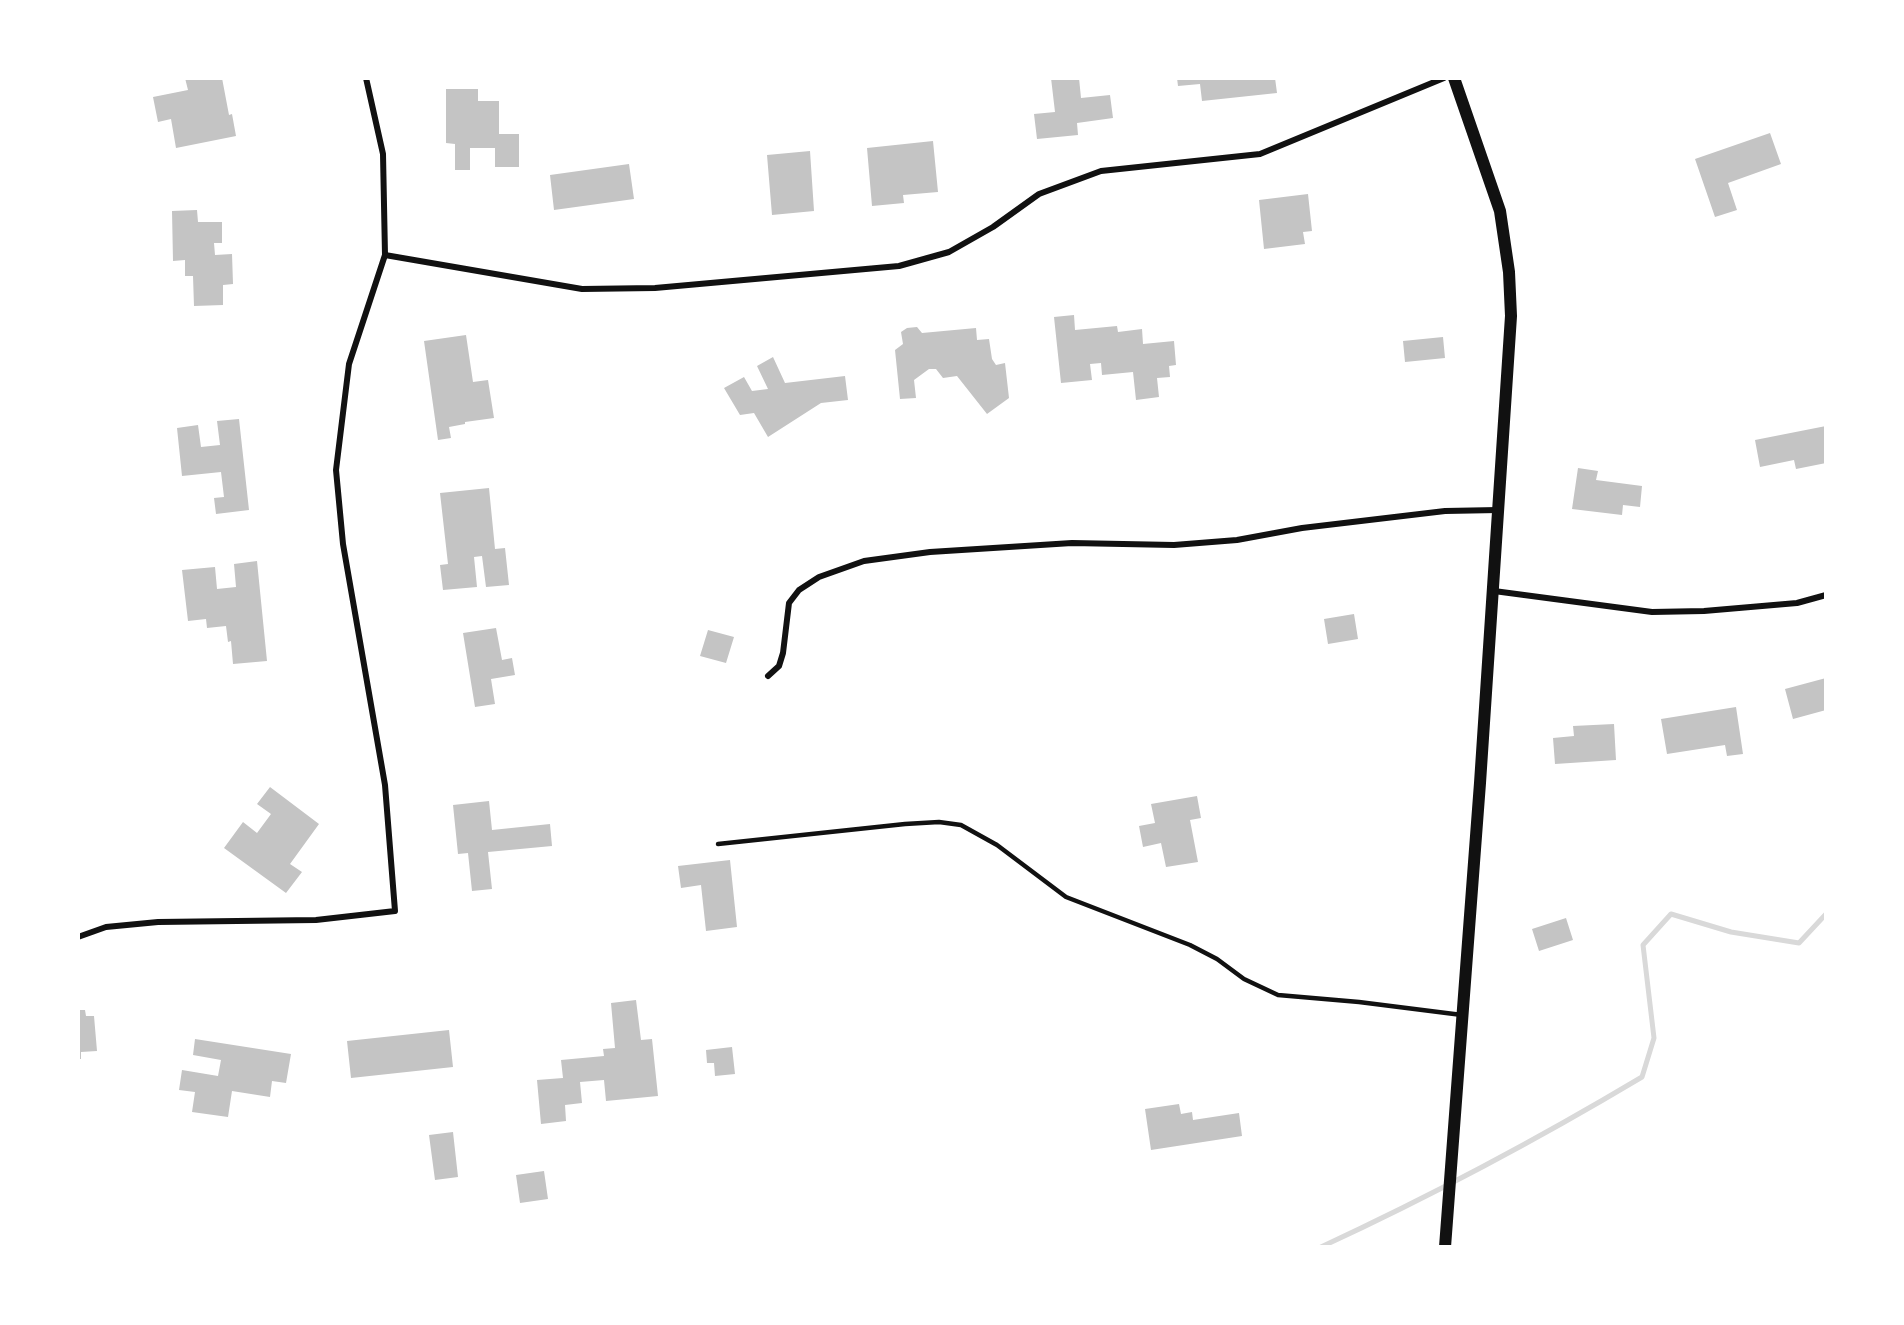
<!DOCTYPE html>
<style>
body{margin:0}
#map{position:relative;width:1904px;height:1325px;overflow:hidden;background:#fff;font-family:Lato,sans-serif}
canvas{display:block}
.frame{position:absolute;inset:0;border:80px solid #fff;pointer-events:none}
</style>
<div id="map">
<canvas width="1904" height="1325"></canvas>
<div class="frame"></div>
</div>
<script>
const ctx = document.querySelector('canvas').getContext('2d');
ctx.lineJoin = 'round';
function trace(path, color, width, dash) { ctx.strokeStyle = color; ctx.lineWidth = width; ctx.lineCap = dash ? 'butt' : 'round'; ctx.setLineDash(dash || []); ctx.stroke(path); }
function paint(path, color) { ctx.fillStyle = color; ctx.fill(path, 'evenodd'); }
const stream = new Path2D(`
 M1321,1247C1431,1196 1538,1139 1642,1077L1654,1038L1643,945L1671,914L1731,932L1799,943L1826,914`);
const building = new Path2D(`
 M185,78H222L229,115L232,114L236,136L176,148L171,119L158,122L153,97L188,90Z
 M1051,78H1079L1081,98L1110,95L1113,118L1077,123L1078,135L1037,139L1034,114L1055,112Z
 M1177,78H1275L1277,93L1202,101L1200,84L1178,86Z
 M446,89H478V101H499V134H519V167H495V148H470V170H455V144L446,143Z
 M1770,133L1781,164L1728,183L1737,210L1715,217L1695,159Z
 M933,141L938,192L903,195L904,203L872,206L867,148Z
 M810,151L814,211L772,215L767,155Z
 M629,164L634,199L554,210L550,175Z
 M1308,194L1312,231L1303,232L1305,244L1264,249L1259,200Z
 M197,210L198,222H222V243H214L215,255L232,254L233,284L223,285V305L194,306L193,276H185V260L173,261L172,211Z
 M1074,315L1075,330L1117,326L1118,332L1142,329L1143,344L1174,341L1176,365L1169,366L1170,377L1157,378L1159,397L1136,400L1133,372L1102,375L1101,363L1090,364L1092,380L1061,383L1054,317Z
 M917,327L922,333L976,328L977,340L989,339L992,359L996,365L1005,363L1009,398L987,414L957,376L943,378L936,369H929L914,380L916,398L900,399L895,350L903,344L901,332L907,328Z
 M466,335L473,382L488,380L494,418L465,422V424L449,427L451,438L438,440L424,341Z
 M1443,337L1445,358L1405,362L1403,341Z
 M773,357L785,383L845,376L848,400L821,403L768,437L754,413L740,415L724,388L744,377L752,391L768,389L757,366Z
 M239,419L249,510L216,514L214,498L224,497L221,472L182,476L177,428L198,425L201,447L220,445L217,421Z
 M1826,426V463L1796,469L1794,460L1760,467L1755,440Z
 M1578,468L1598,471L1596,480L1642,486L1640,507L1623,505L1622,515L1572,509Z
 M489,488L495,549L505,548L509,585L486,587L482,556L474,557L477,587L443,590L440,565L448,564L440,493Z
 M257,561L267,661L233,664L231,641L228,642L226,626L207,628L206,619L188,621L182,570L215,567L217,589L236,587L234,564Z
 M1354,614L1358,639L1328,644L1324,619Z
 M496,628L502,660L512,658L515,675L491,679L495,704L475,707L463,633Z
 M708,630L734,637L726,663L700,656Z
 M1826,678V710L1793,719L1785,689Z
 M1736,707L1743,754L1727,756L1725,745L1667,754L1661,719Z
 M1614,724L1616,760L1555,764L1553,738L1574,736L1573,726Z
 M270,787L319,824L290,864L302,872L286,893L224,848L243,822L257,833L271,814L257,804Z
 M1197,796L1201,818L1190,820L1198,862L1166,867L1161,843L1143,847L1139,826L1155,823L1151,804Z
 M489,801L492,830L550,824L552,846L488,852L492,889L472,891L468,853L458,854L453,805Z
 M730,860L737,927L706,931L701,885L681,888L678,866Z
 M1566,918L1573,940L1539,951L1532,929Z
 M636,1000L641,1040L652,1039L658,1096L606,1101L604,1080L580,1082L582,1103L565,1105L566,1121L541,1124L537,1080L563,1078L561,1060L604,1056L603,1049L615,1048L611,1003Z
 M78,1010H85L86,1016H94L97,1051L81,1052V1059H78Z
 M449,1030L453,1067L351,1078L347,1041Z
 M195,1039L291,1054L286,1083L272,1081L270,1097L232,1091L228,1117L192,1112L195,1092L179,1090L182,1070L218,1076L221,1060L193,1055Z
 M732,1047L735,1074L715,1076L714,1063H707L706,1050Z
 M1179,1104L1181,1114L1192,1112L1193,1120L1239,1113L1242,1136L1151,1150L1145,1109Z
 M453,1132L458,1177L435,1180L429,1135Z
 M544,1171L548,1199L520,1203L516,1175Z`);
const service = new Path2D(`
 M718,844L905,824L939,822L961,825L997,845L1066,897L1190,945L1217,959L1244,979L1278,995L1359,1002L1462,1015`);
const minor = new Path2D(`
 M385,255L582,289L655,288L899,266L949,252L993,227L1039,194L1101,171L1260,154L1444,78
 M1494,591L1652,612L1704,611L1797,603L1826,595
 M768,676L779,666L783,653L789,603L799,590L819,577L864,561L930,552L1072,543L1174,545L1237,540L1302,528L1445,511L1498,510
 M78,937L106,927L158,922L316,920L395,911L385,785L343,544L336,470L349,364L385,255L383,154L366,78`);
const secondary = new Path2D(`
 M1445,1247L1480,783L1511,316L1509,272L1500,211L1454,78`);
trace(stream, '#d9d9d9', 5);
paint(building, '#c4c4c4');
trace(service, '#111', 4.5);
trace(minor, '#111', 6);
trace(secondary, '#111', 12);
</script>
